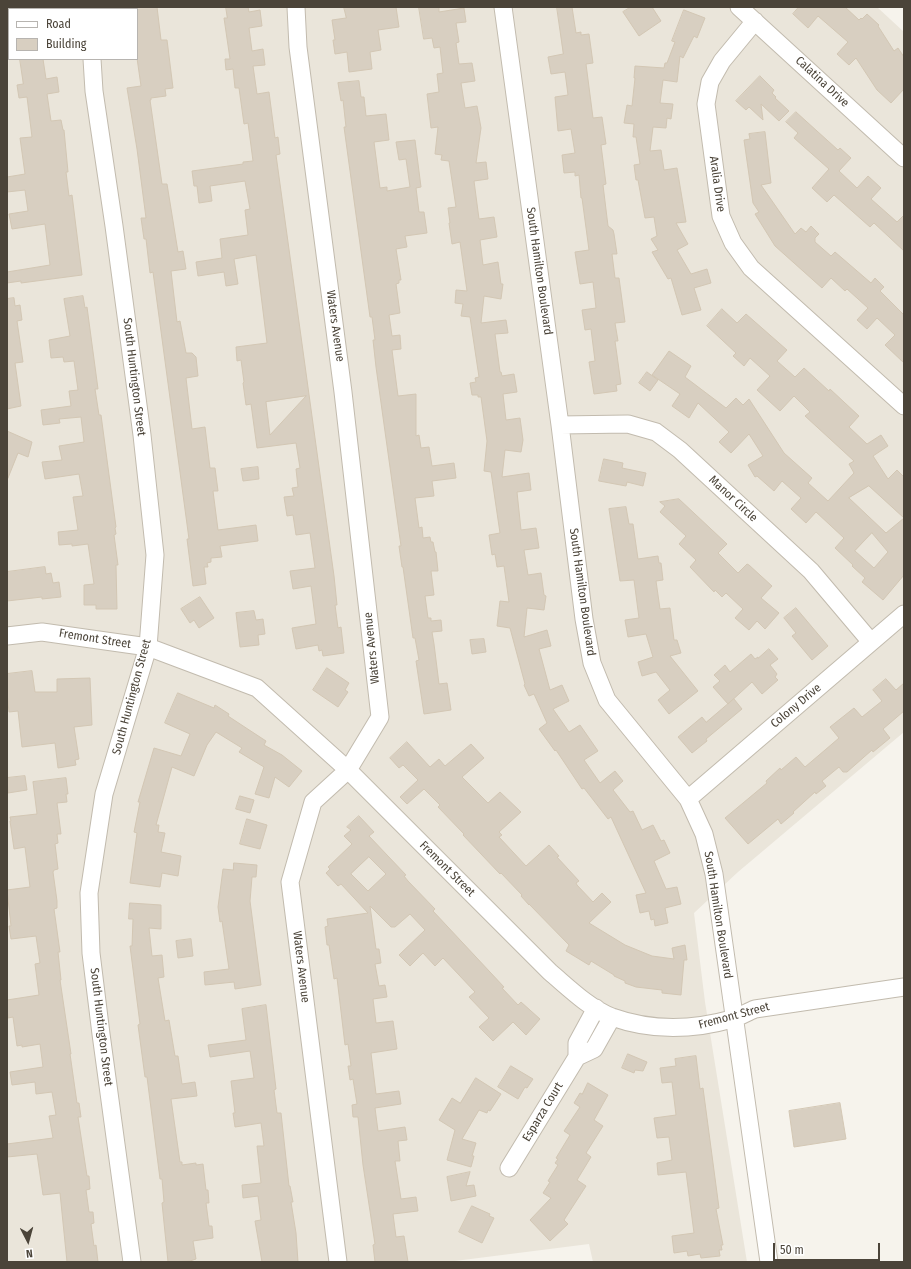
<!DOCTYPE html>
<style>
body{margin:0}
#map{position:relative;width:911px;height:1269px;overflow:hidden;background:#f6f3ec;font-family:"Fira Sans Condensed",sans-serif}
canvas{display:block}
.frame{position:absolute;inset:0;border:8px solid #4b4439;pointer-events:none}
.legend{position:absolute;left:8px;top:8px;width:130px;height:52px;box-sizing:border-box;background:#fff;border:1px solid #b7b4b0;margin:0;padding:5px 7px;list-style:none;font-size:12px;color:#4b4439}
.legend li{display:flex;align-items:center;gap:8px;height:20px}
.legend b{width:20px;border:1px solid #b7b4b0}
.north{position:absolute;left:8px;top:1221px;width:40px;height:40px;-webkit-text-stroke:3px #fff;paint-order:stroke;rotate:174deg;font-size:11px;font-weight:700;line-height:16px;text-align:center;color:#4b4439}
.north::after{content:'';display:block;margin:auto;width:14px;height:18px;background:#4b4439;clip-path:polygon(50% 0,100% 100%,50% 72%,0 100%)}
.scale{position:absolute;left:773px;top:1243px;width:107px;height:18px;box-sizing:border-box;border:2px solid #4b4439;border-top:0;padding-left:5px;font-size:12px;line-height:14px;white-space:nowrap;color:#4b4439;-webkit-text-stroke:3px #fff;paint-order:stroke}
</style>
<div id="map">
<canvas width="911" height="1269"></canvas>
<div class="frame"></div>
<ul class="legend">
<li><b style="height:5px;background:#fff"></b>Road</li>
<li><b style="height:11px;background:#d8cfc1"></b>Building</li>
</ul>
<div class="north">N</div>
<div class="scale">50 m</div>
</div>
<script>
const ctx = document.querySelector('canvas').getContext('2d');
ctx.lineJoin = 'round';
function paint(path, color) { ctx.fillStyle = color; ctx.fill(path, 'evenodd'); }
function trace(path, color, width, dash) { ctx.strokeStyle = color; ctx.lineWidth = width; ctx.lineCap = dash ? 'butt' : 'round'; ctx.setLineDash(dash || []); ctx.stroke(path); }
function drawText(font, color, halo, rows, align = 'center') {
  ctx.font = font + ' "Fira Sans Condensed",sans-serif'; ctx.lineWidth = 3; ctx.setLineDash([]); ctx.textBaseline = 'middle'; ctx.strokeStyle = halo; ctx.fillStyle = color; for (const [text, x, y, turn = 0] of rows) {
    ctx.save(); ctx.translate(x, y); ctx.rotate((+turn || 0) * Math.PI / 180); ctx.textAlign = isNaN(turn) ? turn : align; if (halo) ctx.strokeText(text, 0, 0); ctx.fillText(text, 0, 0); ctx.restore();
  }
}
const residential = new Path2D(`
 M7,7H877L904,32V732L738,872L694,913L705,1002L747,1262H593L589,1244L447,1262H7ZM9,9H137V59H9Z`);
const building = new Path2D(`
 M137,7H157L161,40H167L173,88L165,89L166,96L151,98V100H150L162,184H167L178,252L183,251L186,269L171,271L177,322L180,321L186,353H192L196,357L198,376L186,378L192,429L205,427L210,468H215L218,491H213L218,530L256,525L258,541L220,546L222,557L211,558V562L207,563L208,567H204L206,584L193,586L187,539H189L153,272L150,273L146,239H144L141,218H146L137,149L127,88L141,86L137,58Z
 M226,7H248L249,12L260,10L262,26L249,28L252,51L263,49L265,65L253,66L257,94L269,92L275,138L278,137L280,154L276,155L334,576L337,605H335L338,628L341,627L344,653L323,656L322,650L319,651L318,645L296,649L292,628L316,624L311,586L293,589L290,571L315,568L310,533L296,535L293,515L287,516L284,497L294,496L292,488L298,487L296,469L300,468L296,443L257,448L251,404L246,405L243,383L244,382L241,360L237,361L236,347L267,343L256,255L234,259L238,284L226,286L224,272L198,276L196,262L222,258L220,239L248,235L245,210L250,209L245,181L210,186L212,201L199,203L197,186H194L192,171L243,164V162L253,161L248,123L244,124L239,88H235L233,69L226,70L225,59H230L224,18H227ZM306,396L270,435L266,402Z
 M344,7H396L399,27L378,30L381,50L370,52L372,69L349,72L347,52L335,54L333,40H335L332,20L346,18Z
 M419,7H439V12L464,8L466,22L456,23L459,42L456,43L459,64L472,63L475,81L461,83L465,108L477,106L481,128L476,163L486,162L488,179L474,181L479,219L494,217L497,237L480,240L483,265L498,262L501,284H503L501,299L484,296L481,323L506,320L508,333L495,334L500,372H501L502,376L514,374L517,392L503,394L506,420L520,418L523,440L521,452L505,450L502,477L529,473L531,490L517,492L521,530L536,528L539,548L524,550L528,575L541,573L544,595L546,596L544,610L527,608L524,637L547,630L551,646L539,649L550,690L562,685L569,701L553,709L569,732L580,725L598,751L584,760L600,783L615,771L623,781L613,790L630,812L633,811L642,830L653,825L661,841L664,840L670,853L654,861L666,889L677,887L681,904L665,908L668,923L655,926L654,919L651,920L649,911L640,913L636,895L646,893L611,817L608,819L584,788L582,789L556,750L555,751L539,729L547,723L534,694L529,696L524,685L525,684L510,628L497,626L500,601L509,602L504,566L497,567L495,554L492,555L489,535L500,533L491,472L484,471L487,441L481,397H478V395H472L470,383L476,382L475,378L479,377L470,317L461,316L463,304L455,303L456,290L467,291L460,242L452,244L449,223H450L448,208L456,207L449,161L441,160L442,155L435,154L438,127L431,128L427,94L439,92L437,74L443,73L440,47L434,48L432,38L424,39Z
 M557,7H572L576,33L581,32V35L589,34L593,63L586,64L593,118L602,117L606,144L601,145L606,184L603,185L608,226L613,230L614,234L617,254H612L615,278H619L625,322L615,323L618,341H615L621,384L616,385L617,391L594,394L589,362L595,361L591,329L585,330L582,310L596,308L593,282L580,284L575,252L589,250L582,198H581L579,175L575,176V172L564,173L562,155L575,153L571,129L558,131L555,97L568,95L565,72L551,74L548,57L563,54Z
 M631,7H652L661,21L639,36L623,12Z
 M799,7H845L859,20L861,18L862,19L867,14L879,25L878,26L894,51L898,48L904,57V89L891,103L877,90L856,58L849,65L837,54L848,42L818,16L808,28L793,14Z
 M684,10L705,18L697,38L694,36L683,58L680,56L677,82L663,80L660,103L673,104L671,119L667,118L666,128L653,127L650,151L661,150L664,170L677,168L686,222L676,223L688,244L677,250L691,274L707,269L711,283L694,288L701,310L682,315L671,278L668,279L652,252L658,250L651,239L657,236L654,217L645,218L638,180H636L634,165L640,164L636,137H633L634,124L624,123L627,105L632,106L635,78H634L635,66L664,68L665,63H667L675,42L672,41Z
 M20,59H43L46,79L57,77L59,92L47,94L51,121L61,120L63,130H64L68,172H66L69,196L72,195L82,275L21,283V281L7,283V272L50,265L45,224L12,229L9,214L28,211L25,190L7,192V177L25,174L20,138L32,137L27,97L19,98L17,85L23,84Z
 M760,76L774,90L772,93L776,97L775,98L789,111L779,121L761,104L763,120L749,107L746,110L736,101Z
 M359,81L361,97H364L366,116L386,114L389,140L374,142L380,188L387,187V191L410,187L406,159L399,160L396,142L415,140L421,187L416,188L419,212H424L427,233L405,236L407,247L396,249L401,280H399V283L396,284L400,313L389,315L392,336L400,335L401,349L392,350L398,396L416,394V436L419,435L421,448L429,447L432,466L454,463L456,478L432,481L434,496L415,498L419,528L422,527L423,538L430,537L431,542H433L435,552H436L438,571H431L434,595L425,596L428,618H431V621L441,620L442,631L432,632L434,644L439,684L447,683L451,710L424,714L416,661L419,660L415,638H413L403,567H402L399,546H401L376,367L373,340H375L372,317H370L344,127H346L343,100L341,101L338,83Z
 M796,112L838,150L840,148L851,158L839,171L857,188L868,176L881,188L871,199L897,222L904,215V251L874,223L870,227L834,195L827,202L812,188L829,169L794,138L798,133L786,122Z
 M765,132L771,183L761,185L795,234L801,228L806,232L811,226L819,234L815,238V242L831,256L835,252L871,283L875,278L884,287L880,291L904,315V363L885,345L895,335L877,318L867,329L857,320L868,308L847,289L845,291L831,278L822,288L775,246L755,214L759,212L753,203L744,140L750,139L749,134Z
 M83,296L85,308L87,307L98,389H95L99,415H101L116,527L115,528L116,534L114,535L118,565H116L117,609H96V605H84V585L94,584L88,544L72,546V544L59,545L58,532L78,530L73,497L83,496L79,474L45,479L42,462L62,460L59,446L84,442L81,417L59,419L60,423L43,425L41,410L71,406L69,391L78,390L74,361L64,362L63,357L51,358L49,340L70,336L64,299Z
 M14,298L15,306L20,305L22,320L17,321L23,362L15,363L21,406L7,409V299Z
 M722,309L737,323L746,314L787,350L777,361L795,377L804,368L829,391L830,389L859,416L849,427L867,444L881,435L888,446L873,456L888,479L897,470L904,477V575L883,600L862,582L865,578L852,566L853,565L835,548L844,538L816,512L806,523L791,509L801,498L782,481L774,491L757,476L755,477L748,465L763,456L749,434L731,453L719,442L729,432L698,403L689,418L672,406L680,394L652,375L669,351L691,366L685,377L726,408L736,398L743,405L749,399L784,453L812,478L808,483L828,501L854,473L849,464L854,461L805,416L810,412L794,396L780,411L757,390L770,376L750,358L744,366L733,356L736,353L707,326ZM869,486L904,518L886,533L849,498ZM872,533L888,552L874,568L855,551Z
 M647,372L658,380L650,391L639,383Z
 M7,431L32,442L28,457L18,453L8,478Z
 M604,459L623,463L622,468L646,473L643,486L627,482L626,486L599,481Z
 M258,467L259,479L243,481L241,469Z
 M679,499L727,544L718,553L738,573L747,564L749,565L772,586L761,598L779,613L765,629L757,621L749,630L735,618L743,609L726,593L722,597L715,590L714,592L690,567L696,560L679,544L686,536L660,512L665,506L660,502Z
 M626,507L629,524H633L638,559L658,556L659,563H661L663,580L656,581L660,609L670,608L674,640H677L681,653L670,656L698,691L669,714L658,700L670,690L656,672L642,676L638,662L653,657L646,634L628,637L625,620L639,618L634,580L620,581L609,509Z
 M45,567L46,574L51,573L53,583L59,582L61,597L42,599V597L7,601V572Z
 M200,597L214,618L199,628L194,620L190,623L181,609Z
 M796,608L828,646L812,660L792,636L796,633L784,618Z
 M254,611L256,620L263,619L265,634L258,635L259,645L240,647L236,613Z
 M484,639L486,652L472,654L470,640Z
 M769,649L778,659L770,665L777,674L775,677L778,680L762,694L752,682L728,704L713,687L720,681L714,675L725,665L730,672L751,654L755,659L758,657V658Z
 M327,668L349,683L345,690L348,692L338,707L313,690Z
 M32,671L35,692H57V679L90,678L92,725L74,727L79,759L75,760L76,765L58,768L55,743L22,747L18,711L9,712L7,693V674Z
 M886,679L896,690L904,683V711L883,729L890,738L873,752L872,750L847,772H843L839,767L822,781L826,786L816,794L815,792L793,812L794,813L781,824L778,819L748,844L725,818L767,783L766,781L780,768L781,770L796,757L805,767L825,750L839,738L830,727L854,708L862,717L882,701L873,690Z
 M178,693L214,708L215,705L229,714L228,716L234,720L266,741L264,745L282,755L302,771L289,787L275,777L269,798L255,794L264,767L239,752L242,748L216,732L207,745L194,776L172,767L156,825H159L158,832L165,833L161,852L181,856L178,876L162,873L160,887L130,883L137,833L134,832L140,802H138L154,748L181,756L190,734L165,723Z
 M734,699L742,709L706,739L707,741L692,753L678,737L702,717L706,722Z
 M407,742L430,767L439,759L445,766L471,744L484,758L462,777L488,803L500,792L521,812L499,832L502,835L499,837L526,866L549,845L559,856L557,857L579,881L576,883L577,885L593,902L602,893L611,902L589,923L625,945L652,956L674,959L672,948L685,945L687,960H684L681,995L662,993V990L636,987L625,983V981L614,976V975L591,961L589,965L566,951L569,945L529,904V905L521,896L522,895L501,873L500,874L481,854L463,835L464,834L438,807L440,805L424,789L407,804L400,797L418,780L403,765L399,768L390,758Z
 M25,776L27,790L8,793L7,778Z
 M66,778L68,794H66L67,802L57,803L61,834H57L58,843L55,844L58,869L54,870L53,872L57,901V908L54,909L60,952H58L61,980H60L71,1054H70L77,1103H79L81,1117H78L87,1176H89L90,1189L86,1190L89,1212H93L94,1223L91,1224L94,1246L96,1245L98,1262H67L60,1193L43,1195L37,1154L7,1157V1144L53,1138L49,1116L56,1115L52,1092L36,1094L35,1082L12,1085L10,1072L43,1067L40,1044L22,1047V1045L17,1046L13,1017L8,1018L7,1008V1000L39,995L35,964L40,963L36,936L11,939L9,926H11L7,890L30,887L25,847L14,849L10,821H11L10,817L37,814L33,782Z
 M240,796L254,800L250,813L236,809Z
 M359,816L374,832L369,836L406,875L404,876L408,881L435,909L433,911L504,987L502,988L518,1005L521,1002L540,1019L526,1035L513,1022L493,1041L479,1027L489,1018L469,997L475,992L443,958L435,966L423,953L410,966L399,955L425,930L410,914L395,927H391L370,906L376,949H379L381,963L375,964L379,986L385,985L387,997L373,999L376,1023L393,1021L397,1049L371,1053L376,1094L399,1091L401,1104L375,1108L378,1131L405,1127L407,1140L398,1141L400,1161H395L401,1199L416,1197L418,1211L393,1214L396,1237L404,1236L408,1262H375L373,1245L375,1244L363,1165L358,1117H353L352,1105L357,1104L353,1079L350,1080L348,1066H351L348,1044L345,1045L337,978L334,979L329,945H327L325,927L328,926L327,919L368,913L341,884L338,886L326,873L330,869L328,867L352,844L344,836L351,830L347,827ZM369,857L386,874L368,891L351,874Z
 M247,819L267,825L260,849L240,844Z
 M234,863L257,865L256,877H252L250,901L261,985L235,989L234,982L205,985L204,972L229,969L222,921L220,922L218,907L223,869L233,870Z
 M130,903L161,905V929L149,928L152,956L162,955L164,977L158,978L165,1021L169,1020L175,1056H178L182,1084L195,1082L197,1096L171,1099L180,1162H182V1165L196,1163V1165L203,1164L206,1190H208L209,1203H206L209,1226H212L213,1238L193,1241L196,1259L190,1261L168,1262L162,1203L164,1202L162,1179H160L147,1077H145L138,1025L140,1024L130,946H132L133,919H129Z
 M191,939L193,956L178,958L176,941Z
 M266,1005L276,1089L274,1090L277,1113H281L289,1186H290L293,1202H291L296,1233L298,1262H262L255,1221L261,1220L258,1196L243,1198L242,1185L261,1183L257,1146H264L261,1123L235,1127L233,1113H235L231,1081L254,1078L250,1051L210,1057L208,1045L246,1040L242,1009Z
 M628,1054L647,1062L643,1071L635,1070L634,1073L622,1068Z
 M696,1056L700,1089L703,1088L719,1208L716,1209L723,1245H721L722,1250H719L720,1256L701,1258L700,1254L688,1256L687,1251L674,1253L672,1236L694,1233L686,1172L658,1175L657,1163L672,1160L669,1137L657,1138L654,1118L676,1115L672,1082L662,1083L660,1068L676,1066L675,1059Z
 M511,1066L533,1079L527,1088L525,1087L518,1099L498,1087Z
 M476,1078L501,1094L490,1111L488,1110L487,1113L479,1110L462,1139L476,1143L472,1156H474L471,1167L447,1160L455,1130L439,1120L452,1098L460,1103Z
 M588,1083L608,1095L594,1120L603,1126L586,1153L591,1157L577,1180L586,1186L564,1220L568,1224L550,1241L530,1220L551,1198L543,1193L550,1182L548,1181L558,1165L555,1163L558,1159L556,1158L570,1135L564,1131L580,1107L574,1103L580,1093L582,1094Z
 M840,1103L846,1139L794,1147L789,1111Z
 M470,1172L466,1186L474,1185L476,1196L451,1201L447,1177Z
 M472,1206L490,1214L489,1216L494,1218L482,1243L459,1232Z`);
const minor = new Path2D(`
 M90,7V9
 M296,7L298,47L343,392L380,717L348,770L313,802L290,882L338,1262
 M503,7L560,425L584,619L592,663L607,700L688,799L704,834L714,874L769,1262
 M739,7L904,158
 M755,21L722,61L710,82L706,104L721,216L733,243L751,268L904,406
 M92,59L94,91L114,226L142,435L155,555L148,647L104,794L89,893L91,953L101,1034L132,1262
 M560,425L628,424L656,432L680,450L811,571L871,642
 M7,636L42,632L148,647L257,688L348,770L550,972C569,988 589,1008 612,1017C651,1031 693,1030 732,1019C740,1017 747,1012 755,1009L904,987
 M688,799L904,614
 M577,1057L594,1049L612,1017
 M509,1168L577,1057V1043L596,1008`);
const streetNames = [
 ["Calatina Drive",822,82,43],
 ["Aralia Drive",717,184,82],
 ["South Hamilton Boulevard",539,271,82],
 ["Waters Avenue",335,326,82],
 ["South Huntington Street",134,377,83],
 ["Manor Circle",733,499,43],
 ["South Hamilton Boulevard",582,592,82],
 ["Fremont Street",95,639,9],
 ["Waters Avenue",372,648,-96],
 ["South Huntington Street",132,697,-75],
 ["Colony Drive",796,706,-40],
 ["Fremont Street",447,869,45],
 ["South Hamilton Boulevard",718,915,81],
 ["Waters Avenue",301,967,83],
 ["Fremont Street",734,1016,-15],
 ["South Huntington Street",101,1027,83],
 ["Esparza Court",543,1112,-59]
];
paint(residential, '#eae5da');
paint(building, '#d8cfc1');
trace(building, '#d3c7b4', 1);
trace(minor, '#c2bbae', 19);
trace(minor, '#fff', 17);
drawText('12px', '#4b4439', '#fff', streetNames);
</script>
